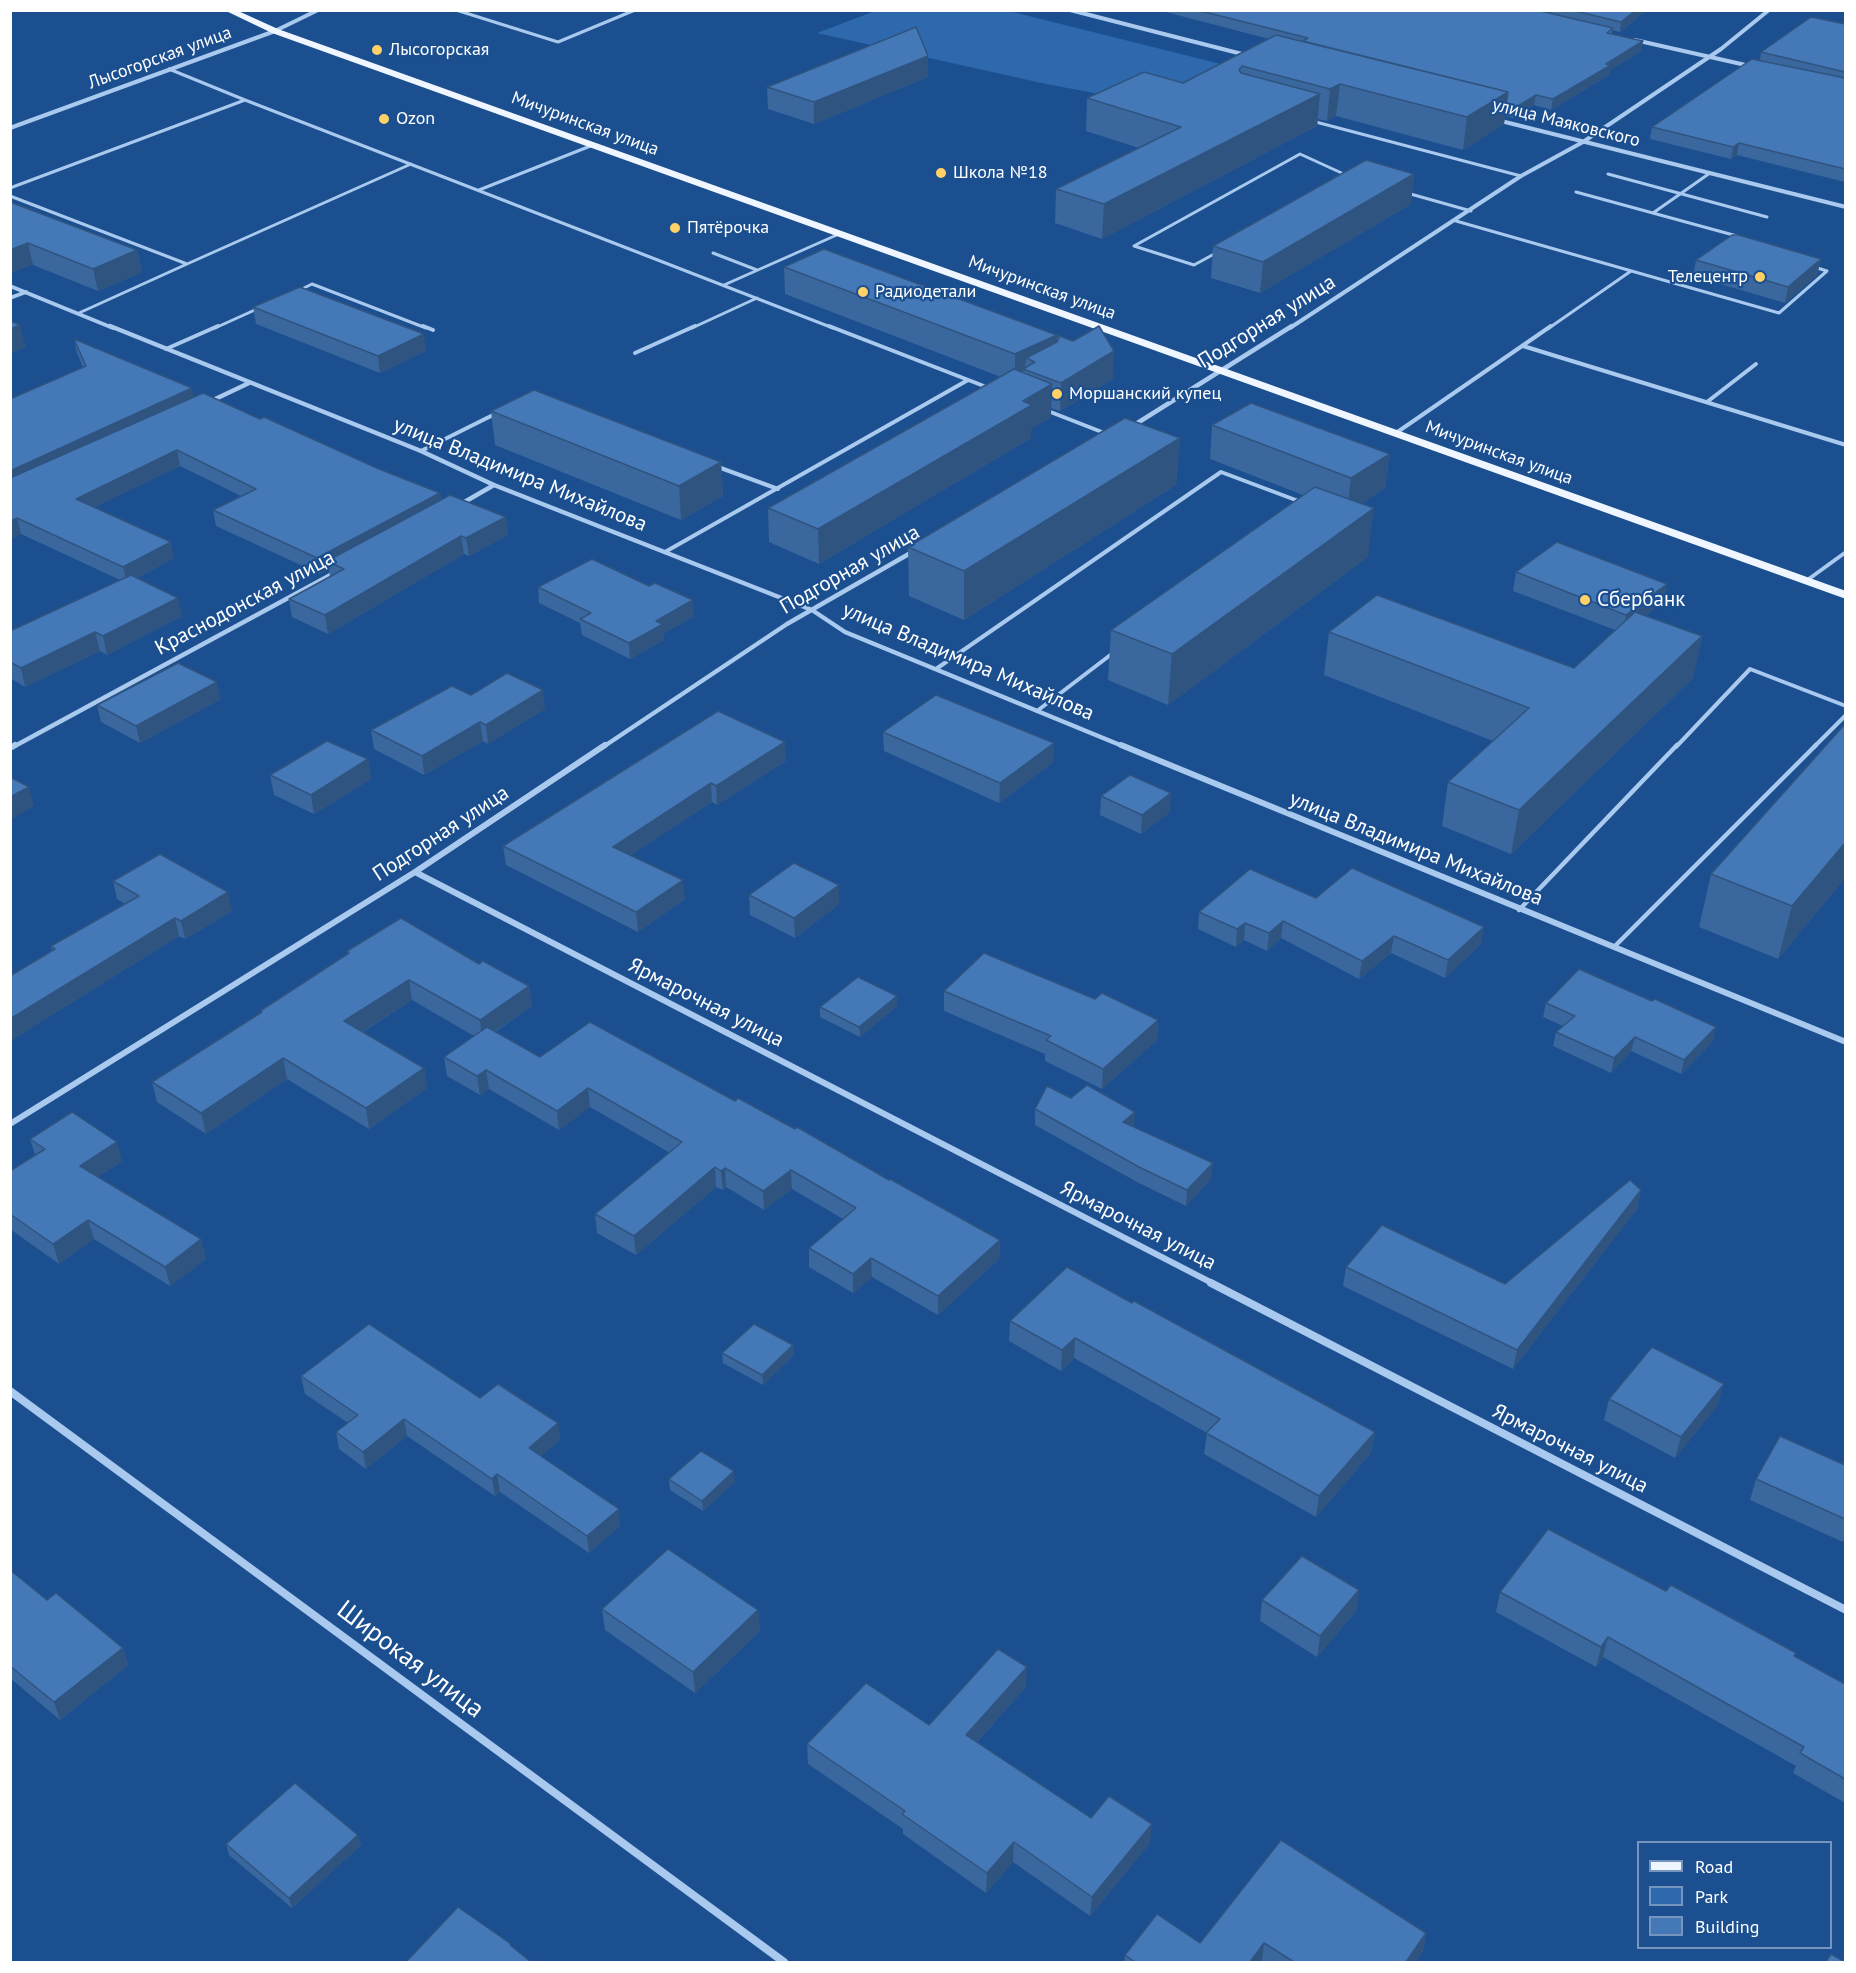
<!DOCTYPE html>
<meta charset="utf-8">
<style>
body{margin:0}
#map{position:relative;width:1856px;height:1973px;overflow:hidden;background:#1b4f8f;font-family:"PT Sans",sans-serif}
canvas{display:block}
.frame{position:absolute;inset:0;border:12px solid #fff;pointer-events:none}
.legend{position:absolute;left:1637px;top:1841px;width:195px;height:108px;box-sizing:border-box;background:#1b4f8f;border:2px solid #7695bc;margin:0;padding:8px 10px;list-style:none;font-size:18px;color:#fff}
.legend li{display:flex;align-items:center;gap:12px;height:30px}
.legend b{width:30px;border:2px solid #7695bc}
</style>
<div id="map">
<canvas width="1856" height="1973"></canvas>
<div class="frame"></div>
<ul class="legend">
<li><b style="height:8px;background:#f0f6ff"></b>Road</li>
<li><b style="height:16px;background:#2e69ad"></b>Park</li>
<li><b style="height:16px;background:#4478b7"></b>Building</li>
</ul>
</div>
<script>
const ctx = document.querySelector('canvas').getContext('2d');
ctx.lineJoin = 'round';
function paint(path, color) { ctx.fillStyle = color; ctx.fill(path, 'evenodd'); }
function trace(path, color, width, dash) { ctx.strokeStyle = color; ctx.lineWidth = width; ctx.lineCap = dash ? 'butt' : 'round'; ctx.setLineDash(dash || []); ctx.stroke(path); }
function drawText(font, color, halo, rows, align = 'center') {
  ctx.font = font + ' "PT Sans",sans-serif'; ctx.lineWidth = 4.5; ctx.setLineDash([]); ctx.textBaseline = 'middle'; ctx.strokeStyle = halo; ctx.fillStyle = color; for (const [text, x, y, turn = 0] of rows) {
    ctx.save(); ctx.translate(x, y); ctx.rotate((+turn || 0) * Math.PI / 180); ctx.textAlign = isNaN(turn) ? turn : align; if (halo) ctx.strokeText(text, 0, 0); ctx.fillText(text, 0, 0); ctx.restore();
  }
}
const green = new Path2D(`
 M875,11H1009L1249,71L1174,108L1046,84L817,33Z`);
const laneFar2 = new Path2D(`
 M456,10L558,42L635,10
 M245,100L833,328
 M1312,121L1521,176
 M1608,174L1767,217
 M10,188L245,100L169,69
 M479,190L593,145
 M1576,192L1737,236
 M1407,193L1471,211
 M10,196L187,264L79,313
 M1653,213L1710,173
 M1456,221L1779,313L1827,271L1814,267
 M713,253L757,270
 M1216,253L1194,265L1134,246L1300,154L1346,175
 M187,264L411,164
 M724,285L839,234
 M298,291L312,284L426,328
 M215,328L257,309
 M692,328L757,298
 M1549,328L1631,271`);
const laneFar1 = new Path2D(`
 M423,326L433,330
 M829,326L989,388
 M1523,346L1846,445
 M166,349L218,326
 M635,353L695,326
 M1707,402L1756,364
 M1048,411L1107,434
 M1396,433L1551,326
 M421,451L495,414
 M718,467L778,489
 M665,552L968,380
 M1806,581L1846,552
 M936,669L1221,472L1301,502
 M1037,711L1113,653
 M1676,747L1750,669L1846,706
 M1814,747L1846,715`);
const lane = new Path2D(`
 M1519,910L1677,745
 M1614,947L1816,745`);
const streetFar3 = new Path2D(`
 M1070,10L1246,55
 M1635,40L1750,66
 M1497,120L1846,207
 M10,128L275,31L318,10
 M10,286L113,328
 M10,298L26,292
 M1290,328L1521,176L1583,142L1721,49L1769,10`);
const streetFar2 = new Path2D(`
 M110,326L421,451L494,485L812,610L845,632L1125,747
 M209,402L249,383
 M1131,427L1292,326
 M461,504L494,485
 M13,747L336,572
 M603,747L787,624L914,551`);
const streetFar1 = new Path2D(`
 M1121,745L1846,1042
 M10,748L15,745
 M415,872L1214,1284
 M10,1124L415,872L605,745`);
const street = new Path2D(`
 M1211,1283L1846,1610
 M10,1391L784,1962`);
const primary = new Path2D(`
 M224,10H236L278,29L1846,591V599L272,33Z`);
const wall = new Path2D(`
 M1158,10H1647L1620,32L1612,30V34L1643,41L1641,51L1610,70L1609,75L1551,110L1534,105L1513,118L1505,116L1504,124L1463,150L1336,116L1327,121L1318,119L1317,126L1102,239L1055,223L1056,189L1139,148L1086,131L1087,98L1183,83L1269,39Z
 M1845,24V182L1737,155L1731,159L1650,139L1652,127L1760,60L1761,52Z
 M928,77L814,124L768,109L767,87Z
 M1414,174L1411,204L1260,293L1211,278L1213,246Z
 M10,202L137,250L142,272L98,291L33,265Z
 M824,249L1073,341L1113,379L1060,411L1051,408V417L1031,429V438L819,564L769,542L768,508L1001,377L785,294L784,267Z
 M1821,259L1817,275L1785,303L1693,276L1696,260Z
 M253,307L426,351L380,373L256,324Z
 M74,339L194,397L260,419L379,469L440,493L441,500L506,517L508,535L469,556L464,554L328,634L292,617L289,599L330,577L329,570L320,574L216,526L213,510L241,496L180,466L94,507L174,558L137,578L182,616L107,655L100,651L25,687L10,678V631L120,580L21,534L10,539V399L83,367L77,353Z
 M491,411L721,462L723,496L681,520L495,445Z
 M1212,425L1390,454L1385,488L1361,504L1368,557L1168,705L1108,680L1111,630L1303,495L1210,459Z
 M1180,438L1176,485L964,620L909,596L908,547Z
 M1516,572L1667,584L1663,602L1645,616L1702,636L1693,678L1511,854L1442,826L1448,782L1493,741L1324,675L1329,632L1574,668L1615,630L1513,591Z
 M538,587L694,616L663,634L664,640L630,659L582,635L580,623L539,603Z
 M471,695L545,709L488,744L483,741L424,775L374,749L371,730Z
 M221,699L140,743L101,722L97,705Z
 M718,711L786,761L717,805L712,802L631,855L685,899L638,932L506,865L503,846Z
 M1845,724V878L1778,959L1699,927L1711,874Z
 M883,732L1054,743L1053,762L999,803L884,751Z
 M368,759L371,779L314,814L274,795L270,775Z
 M1101,796L1170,812L1141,834L1100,815Z
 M113,881L232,911L185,939L179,936L10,1041V976L52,951L51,946L125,904L117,899Z
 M749,895L839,904L795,938L750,915Z
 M1316,898L1481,944L1445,978L1391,953L1359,979L1281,938L1267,951L1244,940L1236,947L1198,929L1199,912Z
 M347,951L479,964L529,986L532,1006L495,1032L540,1057L735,1101L889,1180L1000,1240L999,1259L938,1315L872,1277L853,1293L809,1267V1248L843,1219L792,1189L764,1210L726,1187L723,1190L716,1187L636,1255L597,1233L595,1214L670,1153L590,1107L559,1130L489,1089L480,1095L447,1076L444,1057L474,1036L412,1000L363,1032L424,1068L427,1088L369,1129L287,1079L206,1134L157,1102L152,1082L260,1013V1011L347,954Z
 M944,991L1095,999L1158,1020L1157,1040L1102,1089L1045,1061V1054L944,1011Z
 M1652,1001L1716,1027L1713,1041L1681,1074L1631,1051L1611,1073L1553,1046L1556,1032L1563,1026L1543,1017L1546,1003Z
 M897,1006L860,1037L820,1017V1007Z
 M1035,1109L1134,1127L1211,1179L1186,1206L1137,1182L1035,1125Z
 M30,1139L122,1161L98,1177L201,1239L206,1259L170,1286L94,1239L59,1264L10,1229V1171L35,1155Z
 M1641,1190L1637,1209L1513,1369L1343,1286L1346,1267L1505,1284Z
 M1132,1303L1375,1432L1371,1453L1316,1517L1204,1454L1207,1433L1074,1358L1061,1371L1009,1341L1010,1321Z
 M793,1345L794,1355L763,1385L723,1363L722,1353Z
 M301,1376L480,1398L558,1423L560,1440L541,1456L620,1526L589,1553L500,1492L495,1496L407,1436L366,1469L339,1449L336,1432L348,1423L305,1394Z
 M1609,1399L1718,1405L1675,1458L1604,1420Z
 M1845,1465V1538L1843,1542L1750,1500L1756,1479Z
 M669,1479L735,1482L703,1511L670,1490Z
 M10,1570L47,1600L123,1648L128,1665L60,1720L10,1678Z
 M1359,1590L1356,1611L1317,1657L1260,1621L1262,1600Z
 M1666,1591L1795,1656L1845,1684V1803L1793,1773L1796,1766L1603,1657L1596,1667L1496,1612L1500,1592Z
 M602,1609L758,1610L760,1631L695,1693L605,1630Z
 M1026,1687L977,1742L1091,1818L1150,1843L1090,1916L1013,1862L986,1893L903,1834V1829L808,1764L807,1744L929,1725Z
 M358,1835L361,1845L292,1908L229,1855L226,1844Z
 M1426,1933L1423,1951L1415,1962H1264L1262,1961L1261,1962H1124L1125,1955L1200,1943Z`);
const shadedWall = new Path2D(`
 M1636,10H1647L1620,32L1621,22Z
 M1643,41L1641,51L1610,70L1609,75L1551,110L1553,99Z
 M928,56V77L814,124V102Z
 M1340,84L1336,116L1327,121L1330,89Z
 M1508,92L1504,124L1463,150L1467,117Z
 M1320,94L1317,126L1102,239L1104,204Z
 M1536,95L1534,105L1513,118L1515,108Z
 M1739,143L1737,155L1731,159L1733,147Z
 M1414,174L1411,204L1260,293L1263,262Z
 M28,243L33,265L10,273V250Z
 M137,250L142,272L98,291L93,269Z
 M1821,259L1817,275L1785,303L1788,287Z
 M20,325L26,348L10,353V329Z
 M424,334L426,351L380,373L378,356Z
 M1057,335L1056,362H1035L1026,358L1025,370L1023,369V378L1015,382V354Z
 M1114,351L1113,379L1060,411L1061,383Z
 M1052,384L1051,417L1031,429V438L819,564L818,529Z
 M192,388L195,403L10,488V471Z
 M1180,438L1176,485L964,620V571Z
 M177,450L180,466L79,515L76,499Z
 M1390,454L1385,488L1347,513L1351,478Z
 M721,462L723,496L681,520L679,486Z
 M440,493L442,508L327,561L329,570L320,574L317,558Z
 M1374,508L1368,557L1168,705L1172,654Z
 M506,517L508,535L469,556L466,538Z
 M17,518L21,534L10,539V521Z
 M461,536L464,554L328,634L325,615Z
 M171,542L174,558L127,583L123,567Z
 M1667,584L1663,602L1623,633L1626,615Z
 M178,598L182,616L107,655L103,636Z
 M693,600L694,616L663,634L664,640L630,659L629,643L656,621Z
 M95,632L100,651L25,687L21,668Z
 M1702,636L1693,678L1511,854L1519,810Z
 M217,682L221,699L140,743L136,726Z
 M543,690L545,709L488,744L486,725Z
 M480,722L483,741L424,775L422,756Z
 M785,742L786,761L717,805L716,786Z
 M1054,743L1053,762L999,803L1000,783Z
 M368,759L371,779L314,814L311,795Z
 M711,783L712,802L615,866L613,847Z
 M29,787L34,806L10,820V797Z
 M1171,793L1170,812L1141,834L1142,815Z
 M1845,843V878L1778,959L1792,906Z
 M683,880L685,899L638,932L636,912Z
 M839,885V904L795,938L794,918Z
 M228,892L232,911L185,939L181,921Z
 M175,918L179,936L10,1041V1019Z
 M1283,921L1281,938L1267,951L1269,933Z
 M1245,923L1244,940L1236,947L1237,929Z
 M1484,927L1481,944L1445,978L1448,960Z
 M1394,936L1391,953L1359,979L1362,961Z
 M409,980L412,1000L348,1041L344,1021Z
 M529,986L532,1006L482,1040L480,1020Z
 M897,996V1006L860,1037L859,1027Z
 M1158,1020L1157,1040L1102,1089L1103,1069Z
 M1716,1027L1713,1041L1681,1074L1684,1060Z
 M1635,1037L1631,1051L1611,1073L1614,1058Z
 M283,1058L287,1079L206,1134L201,1113Z
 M424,1068L427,1088L369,1129L366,1108Z
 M486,1070L489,1089L480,1095L477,1076Z
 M588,1088L590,1107L559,1130L557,1111Z
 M1135,1112L1134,1128L1123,1122Z
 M117,1142L122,1161L85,1186L80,1166Z
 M1213,1163L1211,1179L1186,1206L1187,1190Z
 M715,1167L716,1187L636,1255L634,1236Z
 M725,1168L726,1187L723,1190L721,1171Z
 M791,1170L792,1189L764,1210L763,1191Z
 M1641,1190L1637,1209L1513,1369L1517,1350Z
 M88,1220L94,1239L59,1264L53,1244Z
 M201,1239L206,1259L170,1286L165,1267Z
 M1000,1240L999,1259L938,1315V1296Z
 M871,1258L872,1277L853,1293V1274Z
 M1075,1338L1074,1358L1061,1371L1062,1350Z
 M793,1345L794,1355L763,1385L762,1375Z
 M1724,1384L1718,1405L1675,1458L1681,1437Z
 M404,1419L407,1436L366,1469L363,1452Z
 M558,1423L560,1440L531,1465L529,1448Z
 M1375,1432L1371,1453L1316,1517L1319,1496Z
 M734,1471L735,1482L703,1511L702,1501Z
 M497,1474L500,1492L495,1496L492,1479Z
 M619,1509L620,1526L589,1553L587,1536Z
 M1359,1590L1356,1611L1317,1657L1320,1636Z
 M758,1610L760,1631L695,1693L693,1672Z
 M1608,1637L1603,1657L1596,1667L1601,1647Z
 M123,1648L128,1665L60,1720L54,1702Z
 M1027,1667L1026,1687L965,1755L966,1735Z
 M1152,1824L1150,1843L1090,1916L1092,1897Z
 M358,1835L361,1845L292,1908L289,1898Z
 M1014,1842L1013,1862L986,1893L987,1873Z
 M1426,1933L1423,1951L1415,1962H1406Z
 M1264,1943L1262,1961L1261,1962H1250Z`);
const building = new Path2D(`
 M1197,10H1536L1613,28L1607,33L1643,41L1606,64L1611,65L1553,99L1536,95L1515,108L1506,106L1508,92L1303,41L1308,38Z
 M1571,10H1636L1621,22Z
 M1811,17L1845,24V72L1761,52Z
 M916,27L928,56L814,102L767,87Z
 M1276,35L1508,92L1467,117L1340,84L1330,89L1242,66L1239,70L1241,73L1320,94L1104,204L1056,189L1181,127L1087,98L1144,72L1183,83Z
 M1752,59L1845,78V169L1739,143L1733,147L1652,127Z
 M1366,160L1414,174L1263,262L1213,246Z
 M10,202L137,250L93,269L28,243L10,250Z
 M1732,235H1739L1821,259L1788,287L1696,260Z
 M824,249L1073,341L1099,326L1114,351L1061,383L1023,369L1035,362L1026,358L1057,342L1059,338L1057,335L1015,354L784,267Z
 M300,287L424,334L378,356L253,307Z
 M10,321L20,325L10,329Z
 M74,339L192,388L10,471V399L86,366Z
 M1014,369L1052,384L1023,401L1032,405L818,529L768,508Z
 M534,390L721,462L679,486L491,411Z
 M203,393L260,419L264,417L379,469L440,493L317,558L213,510L256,489L177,450L76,499L171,542L123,567L17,518L10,521V478Z
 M1251,403L1390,454L1351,478L1212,425Z
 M1125,418L1180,438L964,571L908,547Z
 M1315,487L1374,508L1172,654L1111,630Z
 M450,495L506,517L466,538L461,536L325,615L289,599L344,569L327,561Z
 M1557,542L1667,584L1626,615L1516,572Z
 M592,559L649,586L655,583L693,600L656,621L663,624L629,643L580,619L591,613L538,587Z
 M131,575L178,598L103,636L95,632L21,668L10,662V631Z
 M1377,595L1574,668L1635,612L1702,636L1519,810L1448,782L1529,708L1329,632Z
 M178,663L217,682L136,726L97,705Z
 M507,673L543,690L486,725L480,722L422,756L371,730L452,686L471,695Z
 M936,695L1054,743L1000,783L883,732Z
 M718,711L785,742L716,786L711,783L613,847L683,880L636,912L503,846Z
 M1845,724V843L1792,906L1711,874Z
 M327,741L368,759L311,795L270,775Z
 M1130,775L1171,793L1142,815L1101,796Z
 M10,777L29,787L10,797Z
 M160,854L228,892L181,921L175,918L10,1019V976L55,949L51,946L139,896L113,881Z
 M794,863L839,885L794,918L749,895Z
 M1352,868L1484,927L1448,960L1394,936L1362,961L1283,921L1269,933L1245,923L1237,929L1199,912L1250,869L1316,898Z
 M401,918L479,964L483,961L529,986L480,1020L409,980L344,1021L424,1068L366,1108L283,1058L201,1113L152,1082L262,1012L260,1011L349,953L347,951Z
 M984,953L1095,999L1102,993L1158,1020L1103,1069L1046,1040L1051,1036L944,991Z
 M1579,969L1652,1001L1655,999L1716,1027L1684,1060L1635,1037L1614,1058L1556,1032L1575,1016L1546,1003Z
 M858,977L897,996L859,1027L820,1007Z
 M590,1022L735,1101L738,1098L795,1129L797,1127L889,1180L890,1179L1000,1240L938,1296L871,1258L853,1274L809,1248L856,1208L791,1170L763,1191L725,1168L721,1171L715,1167L634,1236L595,1214L682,1142L588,1088L557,1111L486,1070L477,1076L444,1057L487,1027L540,1057Z
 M1087,1085L1135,1112L1123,1122L1213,1163L1187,1190L1139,1167L1035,1109L1047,1086L1071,1098Z
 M72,1112L117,1142L80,1166L201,1239L165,1267L88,1220L53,1244L10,1214V1171L45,1149L30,1139Z
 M1630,1180L1641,1190L1517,1350L1346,1267L1382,1225L1505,1284Z
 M1067,1267L1132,1303L1134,1301L1375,1432L1319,1496L1206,1433L1220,1419L1075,1338L1062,1350L1010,1321Z
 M369,1324L480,1398L498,1384L558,1423L529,1448L619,1509L587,1536L497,1474L492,1479L404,1419L363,1452L336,1432L358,1415L301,1376Z
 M754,1324L793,1345L762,1375L722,1353Z
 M1652,1347L1724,1384L1681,1437L1609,1399Z
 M1780,1436L1845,1465V1519L1756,1479Z
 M701,1451L734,1471L702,1501L669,1479Z
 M1548,1529L1666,1591L1671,1585L1796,1653L1794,1656L1845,1684V1779L1800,1753L1804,1747L1608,1637L1601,1647L1500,1592Z
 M668,1549L758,1610L693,1672L602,1609Z
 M1302,1556L1359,1590L1320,1636L1262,1600Z
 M10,1570L47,1600L56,1593L123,1648L54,1702L10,1666Z
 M998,1649L1027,1667L966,1735L1091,1818L1109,1796L1152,1824L1092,1897L1014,1842L987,1873L902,1814L905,1811L807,1744L866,1683L929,1725Z
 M295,1783L358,1835L289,1898L226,1844Z
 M1281,1840L1426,1933L1406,1962H1294L1264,1943L1250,1962H1135L1125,1955L1157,1914L1200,1943Z
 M458,1907L511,1944L510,1945L531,1962H406Z
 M1831,1954L1845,1962H1826Z`);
const markers = [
 [377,50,6,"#ffd166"],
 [384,119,6,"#ffd166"],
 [941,173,6,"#ffd166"],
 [675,228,6,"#ffd166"],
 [1760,277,6,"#ffd166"],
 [863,292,6,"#ffd166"],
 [1057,394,6,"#ffd166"],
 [1585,600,6,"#ffd166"]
];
const farPoinames = [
 ["Лысогорская",389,50],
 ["Ozon",396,119],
 ["Школа №18",953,173],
 ["Пятёрочка",687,228],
 ["Телецентр",1748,277,"right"],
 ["Радиодетали",875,292],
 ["Моршанский купец",1069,394]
];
const farStreetnames = [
 ["Лысогорская улица",160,58,-20],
 ["улица Маяковского",1566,123,14],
 ["Мичуринская улица",585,124,20],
 ["Мичуринская улица",1042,288,20],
 ["Мичуринская улица",1499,453,20]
];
const streetNames = [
 ["Подгорная улица",1267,322,-32],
 ["улица Владимира Михайлова",520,475,22],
 ["Подгорная улица",850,570,-30],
 ["Краснодонская улица",245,603,-28],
 ["улица Владимира Михайлова",968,662,23],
 ["Подгорная улица",441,834,-33],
 ["улица Владимира Михайлова",1416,849,22],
 ["Ярмарочная улица",706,1003,27],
 ["Ярмарочная улица",1138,1226,27],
 ["Ярмарочная улица",1570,1449,27]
];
const poiNames = [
 ["Сбербанк",1597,600]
];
const nearStreetnames = [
 ["Широкая улица",410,1660,37]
];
paint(green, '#2e69ad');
trace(laneFar2, '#a9c9ee', 3);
trace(laneFar1, '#a9c9ee', 4);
trace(lane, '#a9c9ee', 4.5);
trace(streetFar3, '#a9c9ee', 4);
trace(streetFar2, '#a9c9ee', 4.5);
trace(streetFar1, '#a9c9ee', 6);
trace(street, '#a9c9ee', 8);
paint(primary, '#f0f6ff');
paint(wall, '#3a679d');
paint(shadedWall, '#305480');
paint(building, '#4478b7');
trace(building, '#305480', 1.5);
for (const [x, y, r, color] of markers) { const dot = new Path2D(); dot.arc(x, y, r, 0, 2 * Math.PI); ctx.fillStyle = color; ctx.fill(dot); trace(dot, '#1b4f8f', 2); }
drawText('18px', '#fff', '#1b4f8f', farPoinames, 'left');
drawText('18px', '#fff', '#1b4f8f', farStreetnames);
drawText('21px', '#fff', '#1b4f8f', streetNames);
drawText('21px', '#fff', '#1b4f8f', poiNames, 'left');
drawText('26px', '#fff', '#1b4f8f', nearStreetnames);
</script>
